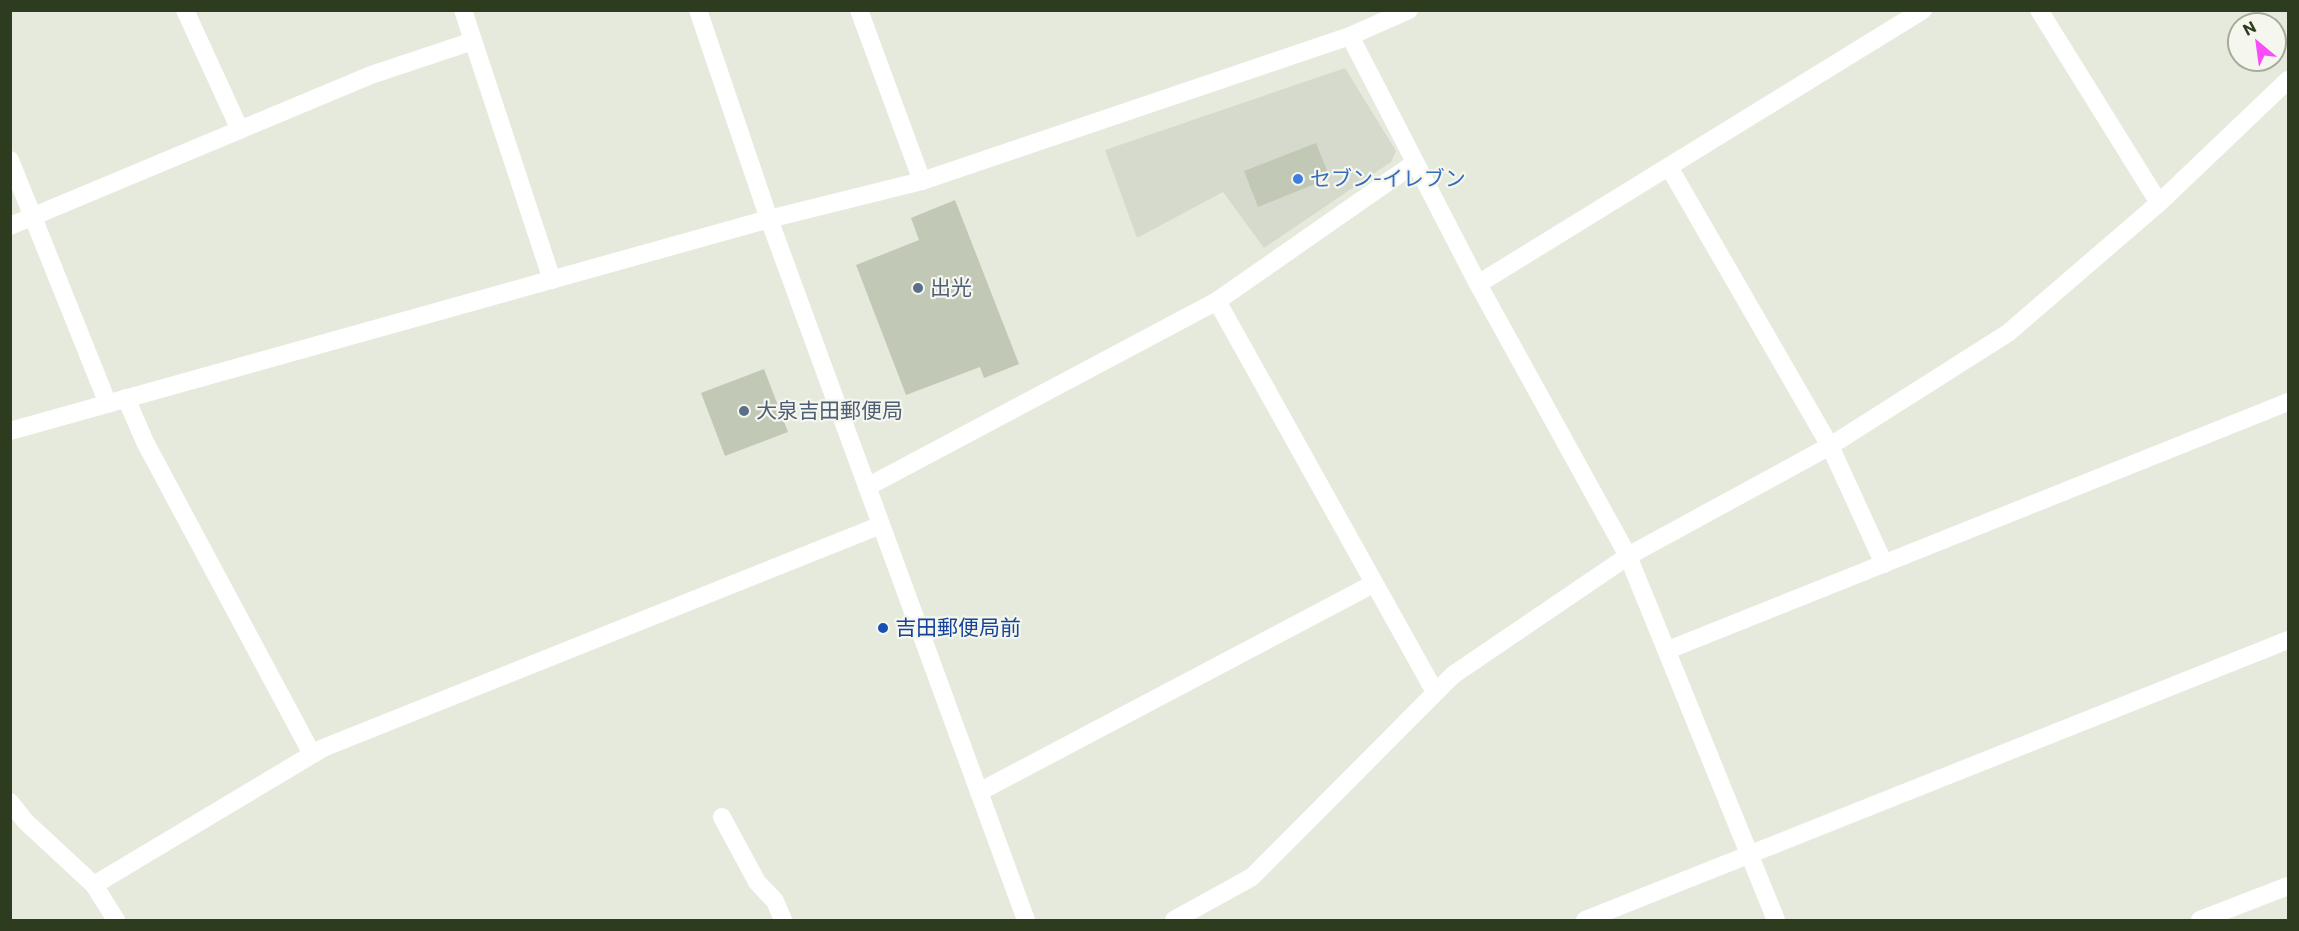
<!DOCTYPE html>
<meta charset="utf-8">
<style>
body{margin:0}
#map{position:relative;width:2299px;height:931px;overflow:hidden;background:#e6eadd;font-family:Commissioner,sans-serif}
canvas{display:block}
.frame{position:absolute;inset:0;border:12px solid #2d3b1e;pointer-events:none}
.north{position:absolute;left:2227px;top:12px;width:60px;height:60px;box-sizing:border-box;background:#f5f7ee;border:2px solid #a5ac9b;border-radius:50%;rotate:331deg;font-size:16px;font-weight:700;line-height:24px;text-align:center;color:#2d3b1e}
.north::after{content:'';display:block;margin:auto;width:21px;height:27px;background:#fa4cfa;clip-path:polygon(50% 0,100% 100%,50% 72%,0 100%)}
</style>
<div id="map">
<canvas width="2299" height="931"></canvas>
<div class="frame"></div>
<div class="north">N</div>
</div>
<script>
const ctx = document.querySelector('canvas').getContext('2d');
ctx.lineJoin = 'round';
function paint(path, color) { ctx.fillStyle = color; ctx.fill(path, 'evenodd'); }
function trace(path, color, width, dash) { ctx.strokeStyle = color; ctx.lineWidth = width; ctx.lineCap = dash ? 'butt' : 'round'; ctx.setLineDash(dash || []); ctx.stroke(path); }
function drawText(font, color, halo, rows, align = 'center') {
  ctx.font = font + ' Commissioner,"Noto Sans JP",sans-serif'; ctx.lineWidth = 4.5; ctx.setLineDash([]); ctx.textBaseline = 'middle'; ctx.strokeStyle = halo; ctx.fillStyle = color; for (const [text, x, y, turn = 0] of rows) {
    ctx.save(); ctx.translate(x, y); ctx.rotate((+turn || 0) * Math.PI / 180); ctx.textAlign = isNaN(turn) ? turn : align; if (halo) ctx.strokeText(text, 0, 0); ctx.fillText(text, 0, 0); ctx.restore();
  }
}
const built = new Path2D(`
 M1345,68L1396,151L1391,162L1264,248L1223,192L1137,238L1105,150Z`);
const building = new Path2D(`
 M1316,143L1330,178L1258,207L1244,171Z
 M955,200L1019,364L984,378L980,367L906,395L856,265L919,240L911,218Z
 M764,369L788,432L725,456L701,393Z`);
const minor = new Path2D(`
 M185,10L240,130
 M463,10L552,280
 M859,10L922,181
 M2039,10L2159,203
 M1350,36L1478,284L1628,556L1776,920
 M10,160L108,404
 M1669,167L1830,446L1884,564
 M10,226L371,75L473,41
 M1478,284L1923,10
 M1217,301L1435,692
 M126,398L145,442L312,754
 M867,487L1217,301L1415,163
 M1668,650L2288,402
 M979,792L1373,584
 M10,802L25,821L94,885L116,920
 M722,817L757,882L775,901L783,920
 M94,885L323,748L881,525
 M1174,920L1252,877L1453,675L1628,556L1830,446L2008,333L2159,203L2288,80
 M1585,920L2288,640`);
const tertiary = new Path2D(`
 M698,10L769,219L1026,920
 M10,431L769,219L922,181L1350,36L1409,10
 M2200,920L2288,886`);
const markers = [
 [1298,179,6,"#3f7fe0"],
 [918,288,6,"#5c6f8a"],
 [744,411,6,"#5c6f8a"],
 [883,628,6,"#1a4fb4"]
];
const shopNames = [
 ["セブン-イレブン",1310,179]
];
const serviceNames = [
 ["出光",930,288],
 ["大泉吉田郵便局",756,411]
];
const transitNames = [
 ["吉田郵便局前",895,628]
];
paint(built, '#d6dacc');
paint(building, '#c2c8b6');
trace(minor, '#fff', 18);
trace(tertiary, '#fff', 18);
for (const [x, y, r, color] of markers) { const dot = new Path2D(); dot.arc(x, y, r, 0, 2 * Math.PI); ctx.fillStyle = color; ctx.fill(dot); trace(dot, '#f5f7ee', 2); }
drawText('21px', '#366cbe', '#f5f7ee', shopNames, 'left');
drawText('21px', '#4e5e75', '#f5f7ee', serviceNames, 'left');
drawText('21px', '#164399', '#f5f7ee', transitNames, 'left');
</script>
